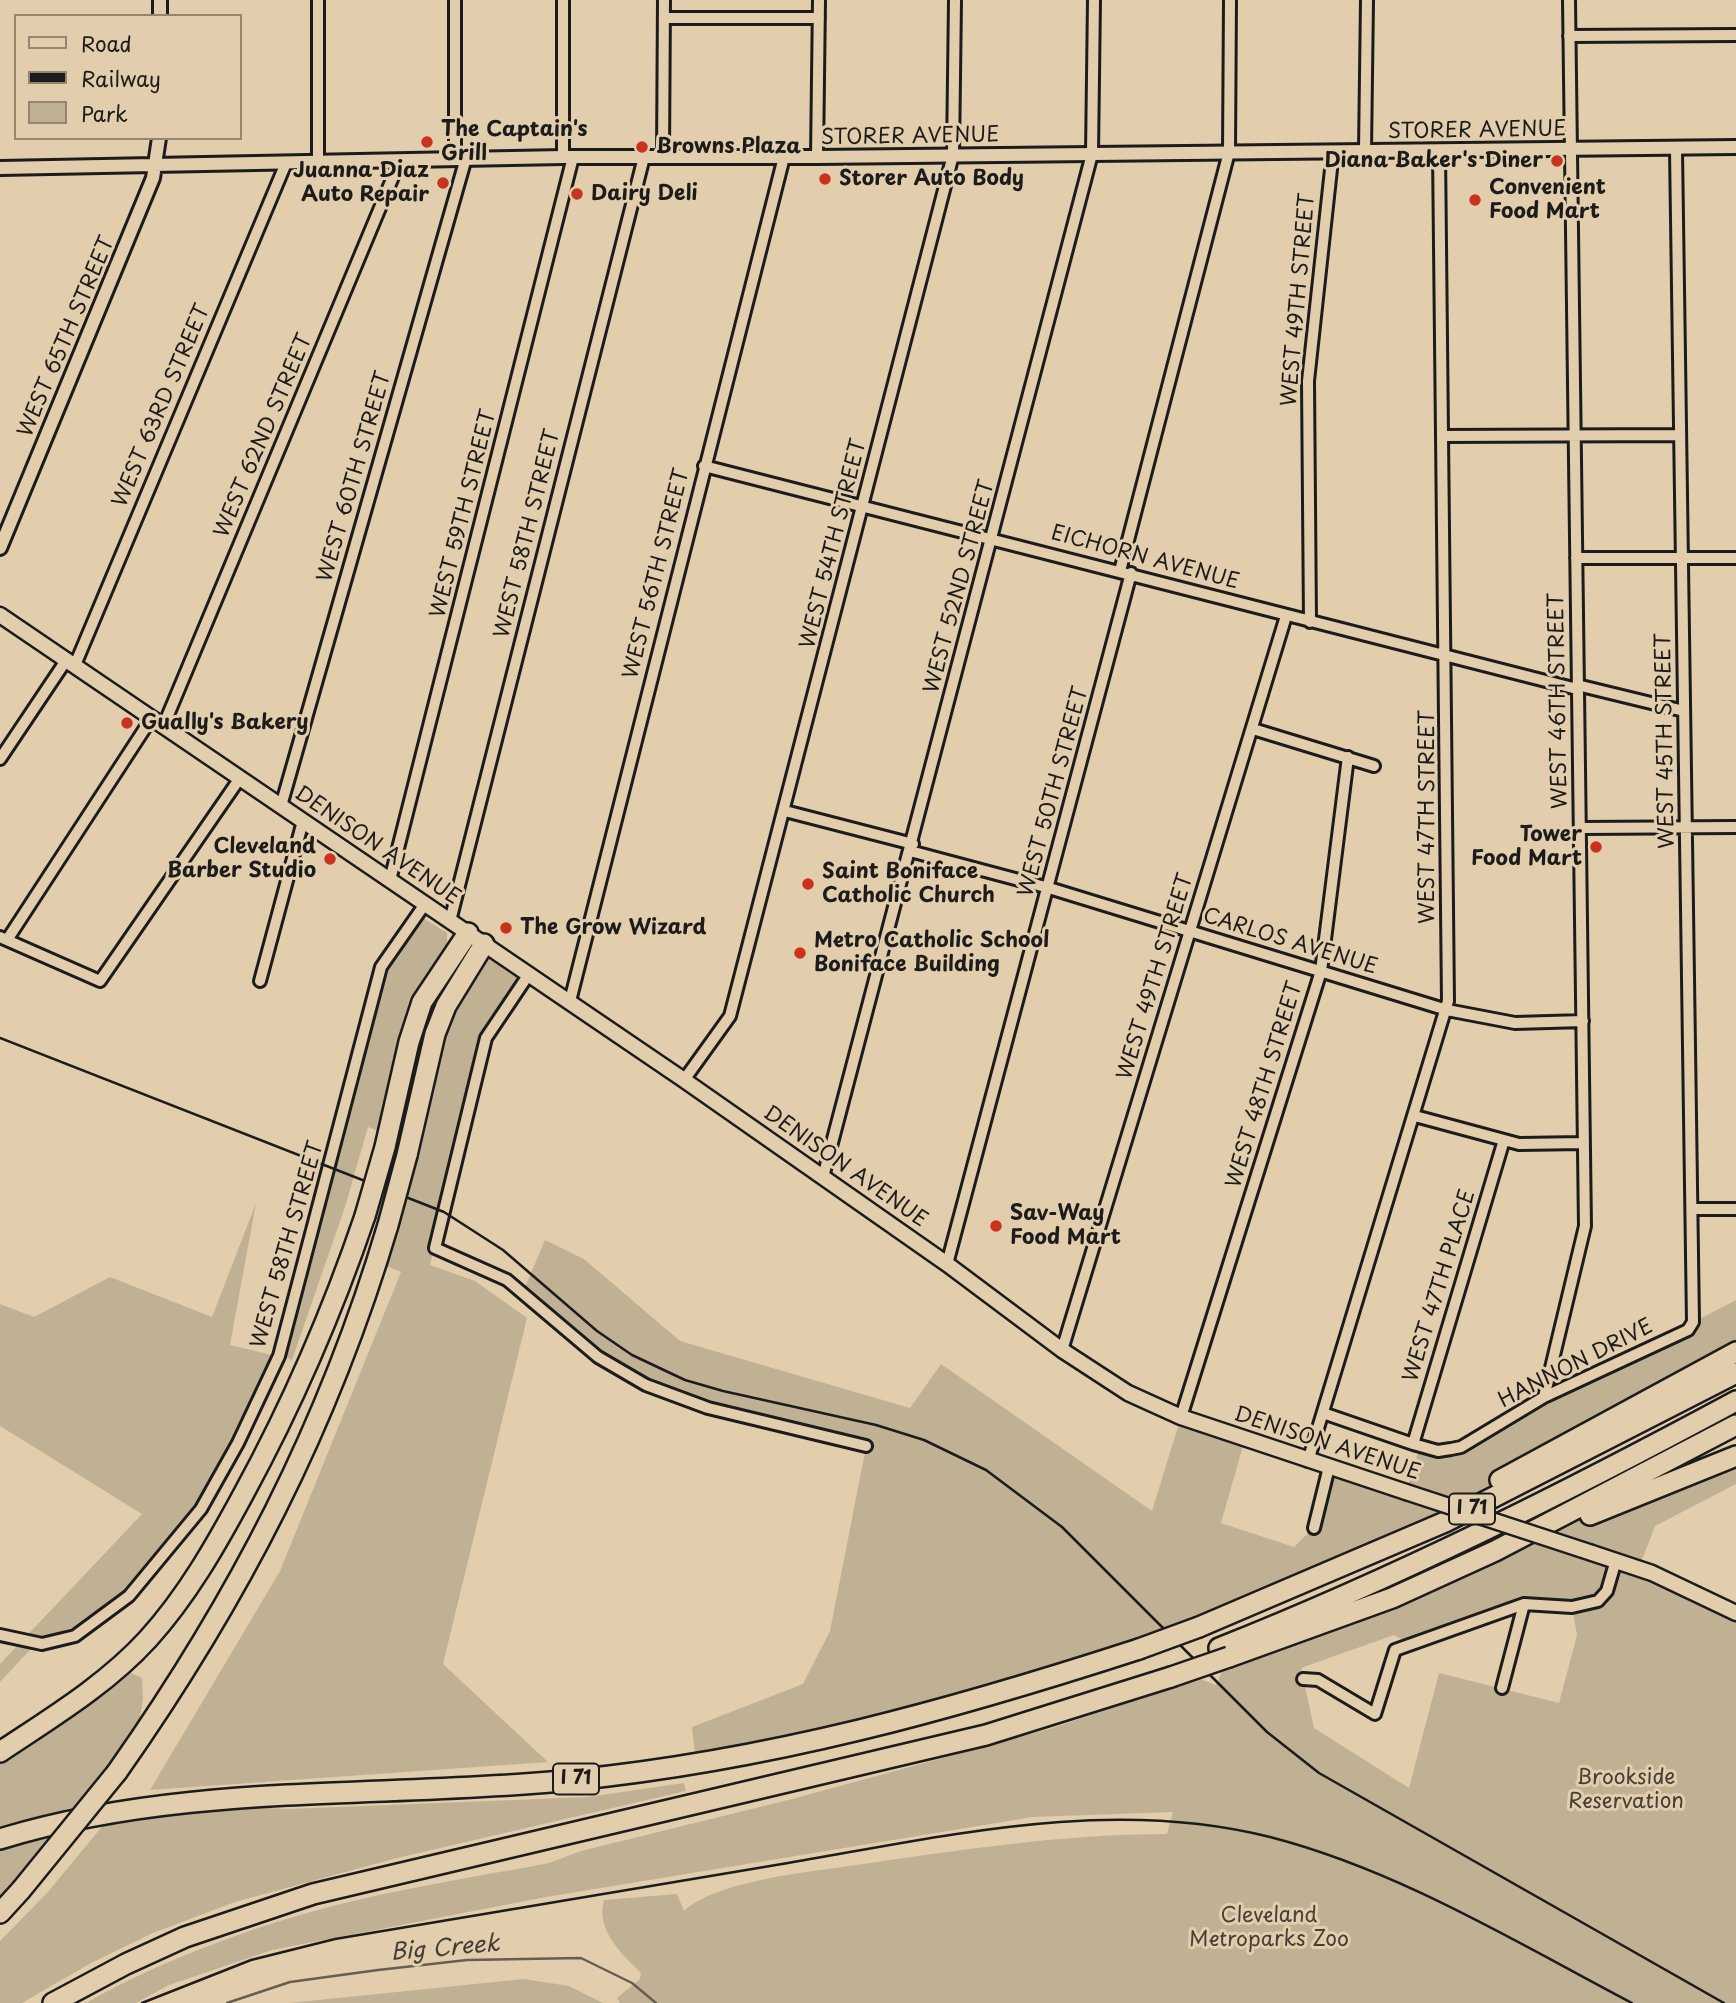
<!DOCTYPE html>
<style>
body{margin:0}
#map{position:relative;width:1736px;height:2003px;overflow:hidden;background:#e2ceac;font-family:"Playpen Sans",sans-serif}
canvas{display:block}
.legend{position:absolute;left:14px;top:14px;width:228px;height:126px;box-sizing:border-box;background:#e2ceac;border:2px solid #938772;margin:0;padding:9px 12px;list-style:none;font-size:21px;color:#1c1c1c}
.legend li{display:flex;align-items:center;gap:14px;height:35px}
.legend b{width:35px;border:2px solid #938772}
</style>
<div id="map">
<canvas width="1736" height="2003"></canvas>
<ul class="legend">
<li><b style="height:9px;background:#e2ceac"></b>Road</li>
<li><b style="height:9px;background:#1c1c1c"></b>Railway</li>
<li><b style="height:19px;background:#c1b194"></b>Park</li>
</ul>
</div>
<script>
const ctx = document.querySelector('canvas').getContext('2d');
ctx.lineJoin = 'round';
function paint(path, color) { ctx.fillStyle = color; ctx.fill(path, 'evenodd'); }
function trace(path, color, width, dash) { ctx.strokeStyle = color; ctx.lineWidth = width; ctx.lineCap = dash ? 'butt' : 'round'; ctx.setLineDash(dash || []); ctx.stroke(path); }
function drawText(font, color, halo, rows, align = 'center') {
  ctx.font = font + ' "Playpen Sans",sans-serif'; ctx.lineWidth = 6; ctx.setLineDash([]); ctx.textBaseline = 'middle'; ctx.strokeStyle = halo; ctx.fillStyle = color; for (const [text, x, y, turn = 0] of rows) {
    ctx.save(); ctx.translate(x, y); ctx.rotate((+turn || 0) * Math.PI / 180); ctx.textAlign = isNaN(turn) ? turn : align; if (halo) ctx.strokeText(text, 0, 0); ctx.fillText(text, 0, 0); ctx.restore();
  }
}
const green = new Path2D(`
 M420,916L447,933V947L381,1132L368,1127L345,1207L292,1360L284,1357L385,965Z
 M484,944L529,974L486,1038L430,1265L475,1281L527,1318L443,1664L548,1762L150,1790L280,1571L401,1272L377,1262L430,1055Z
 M256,1203L230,1345L272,1355L236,1432L188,1519L115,1601L74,1627L42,1637L0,1682V1664L142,1514L0,1426V1304L34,1317L110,1277L212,1317Z
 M545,1240L584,1259L680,1341L910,1408L941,1364L1152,1511L1181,1417L1245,1439L1221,1523L1294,1547L1314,1527L1329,1467L1406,1492L1420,1446L1450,1449L1736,1300V1347L1518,1471L1355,1558L1031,1683L696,1765L692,1727L803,1684L830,1631L866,1447L708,1408L598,1357L523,1292Z
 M1736,1456V1484L1655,1526L1639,1568L1736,1613V2003H620L617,1998L640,1979L641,1973C621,1954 595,1928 604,1900L677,1894L684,1911C718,1880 810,1872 856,1865C960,1850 1063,1834 1167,1834L1173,1812L1033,1817L546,1897L272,1950L169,1985L136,2003H86C155,1963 252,1927 329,1907C401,1888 476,1877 549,1863L581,1851L792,1799L1049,1729L1200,1679L1216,1685L1229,1657ZM1524,1604L1572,1607L1577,1635L1559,1703L1439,1673L1409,1788L1314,1728L1301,1668L1394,1635L1408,1643Z
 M131,1673L142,1678L143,1699L138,1729L75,1807L0,1826V1762Z
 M684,1783L686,1791L397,1858L235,1902L153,1933L91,1963L22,2003H0V1941L47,1893L105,1823C165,1815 227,1803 288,1809L588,1797Z
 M55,1833L0,1896V1849Z
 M524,1979L569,1986L603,2003H289Z`);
const stream = new Path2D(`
 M227,2003L290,1982L378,1970L467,1960L581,1958L632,1983L656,2003`);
const minor = new Path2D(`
 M318,0V162
 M455,0V158
 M664,18H819
 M1569,36L1736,35
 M1365,151L1367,0
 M563,157V0
 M663,157L664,0
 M817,157L819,0
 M1442,436L1680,435
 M704,466L1577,689
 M1576,558H1736
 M1120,571L1229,152L1230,0
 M1310,622L1308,381L1333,151
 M75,665L286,163
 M1577,685L1684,711
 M163,727L400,160
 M1253,729L1374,766
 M0,759L67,659
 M281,806L466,158
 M785,811L913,844
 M1581,828L1736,827
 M910,851L1049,888L1447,1010L1515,1023L1583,1021
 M390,880L573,157
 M450,921L644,157
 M0,937L100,981L240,778
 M7,940L151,719
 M529,974L486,1038L435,1248L507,1280L598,1357L646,1385L708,1408L866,1446
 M260,981L303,821
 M570,1001L784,157
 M684,1080L730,1016L953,155L955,0
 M1415,1116L1519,1144L1583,1143
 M823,1177L1092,154L1094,0
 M1693,1209H1736
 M947,1264L1131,573
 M1062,1350L1286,616
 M1544,1397L1585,1226L1569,0
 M1323,1413L1413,1444L1438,1451L1451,1449L1461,1447L1544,1397L1688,1330L1693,1322L1676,150
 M1181,1417L1321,971L1348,757
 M1413,1444L1504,1140
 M1308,1461L1448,1001L1439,151
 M1314,1528L1329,1467
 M0,1635L42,1644L75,1636L129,1596L201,1509L238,1443L279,1356L381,967L425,904
 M1303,1679L1318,1680L1375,1714L1395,1650L1524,1604L1572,1607L1598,1601L1607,1591L1616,1560
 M1502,1688L1524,1604`);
const tertiary = new Path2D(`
 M160,16V0
 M0,168L563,157H817L1736,147
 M0,548L153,178L159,138`);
const secondary = new Path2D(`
 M0,615L684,1080L947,1264L1062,1350L1128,1393L1181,1417L1406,1492
 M1592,1553L1652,1573L1736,1613`);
const motorway = new Path2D(`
 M385,1147L409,1042L422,1002L468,933
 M407,1155L435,1034L446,1006L484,944
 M1500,1480L1736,1352
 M1590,1515L1736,1456
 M1199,1627L1445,1522L1736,1373
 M1219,1648C1398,1577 1567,1492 1736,1401
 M1229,1657L1392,1598L1495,1551L1736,1425
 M0,1752C51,1718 106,1685 148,1639C187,1596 216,1545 244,1493C293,1403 332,1313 365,1216
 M117,1772C238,1600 328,1427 388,1225
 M0,1839C186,1782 381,1799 573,1780C771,1760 951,1710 1139,1649
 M0,1913L21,1890
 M53,2003L126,1964L185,1937L313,1894L986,1735L1171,1677`);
const rail = new Path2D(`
 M0,1038L444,1212L503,1250L597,1331L632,1355L685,1380L723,1391L876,1425L924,1440L986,1470L1062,1527L1267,1732L1319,1773L1724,2003
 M142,2003L251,1960L335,1939C484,1914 633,1889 782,1864C943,1837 1108,1796 1270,1837C1398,1870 1516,1942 1632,2003`);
const secondaryBridge = new Path2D(`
 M1406,1492L1592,1553`);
const motorwayBridge = new Path2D(`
 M365,1216L385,1147
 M388,1225L407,1155
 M1139,1649L1199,1627
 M1171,1677L1229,1657
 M21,1890L117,1772`);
const markers = [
 [427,142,7,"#c8321e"],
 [642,147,7,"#c8321e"],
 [1557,161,7,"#c8321e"],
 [825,179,7,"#c8321e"],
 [443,183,7,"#c8321e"],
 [577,194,7,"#c8321e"],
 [1475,200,7,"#c8321e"],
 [127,723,7,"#c8321e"],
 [1596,847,7,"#c8321e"],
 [330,859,7,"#c8321e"],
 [808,884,7,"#c8321e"],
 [506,928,7,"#c8321e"],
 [800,953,7,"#c8321e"],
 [996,1226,7,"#c8321e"]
];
const shields = [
 [1472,1509,46],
 [576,1779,46]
];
const shieldNames = [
 ["I 71",1472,1509],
 ["I 71",576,1779]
];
const poiNames = [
 ["The Captain's",441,130],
 ["Grill",441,154],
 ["Browns Plaza",656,147],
 ["Diana Baker's Diner",1543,161,"right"],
 ["Juanna Diaz",429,171,"right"],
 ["Auto Repair",429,195,"right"],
 ["Storer Auto Body",839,179],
 ["Convenient",1489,188],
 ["Food Mart",1489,212],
 ["Dairy Deli",591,194],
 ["Gually's Bakery",141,723],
 ["Tower",1582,835,"right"],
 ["Food Mart",1582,859,"right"],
 ["Cleveland",316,847,"right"],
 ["Barber Studio",316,871,"right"],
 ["Saint Boniface",822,872],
 ["Catholic Church",822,896],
 ["The Grow Wizard",520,928],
 ["Metro Catholic School",814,941],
 ["Boniface Building",814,965],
 ["Sav-Way",1010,1214],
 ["Food Mart",1010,1238]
];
const streetNames = [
 ["STORER AVENUE",1477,131,-1],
 ["STORER AVENUE",910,137,-1],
 ["WEST 49TH STREET",1299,300,-85],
 ["WEST 65TH STREET",67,337,-67],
 ["WEST 63RD STREET",162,406,-67],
 ["WEST 62ND STREET",264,436,-67],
 ["WEST 60TH STREET",355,477,-74],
 ["WEST 59TH STREET",464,514,-76],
 ["WEST 58TH STREET",528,534,-76],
 ["WEST 54TH STREET",834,544,-76],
 ["EICHORN AVENUE",1145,558,15],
 ["WEST 56TH STREET",657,574,-76],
 ["WEST 52ND STREET",960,587,-75],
 ["WEST 46TH STREET",1559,701,-91],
 ["WEST 45TH STREET",1666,741,-91],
 ["WEST 50TH STREET",1054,792,-75],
 ["WEST 47TH STREET",1428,817,-90],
 ["DENISON AVENUE",377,846,34],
 ["CARLOS AVENUE",1290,942,17],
 ["WEST 49TH STREET",1156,977,-73],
 ["WEST 48TH STREET",1265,1085,-73],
 ["DENISON AVENUE",845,1167,35],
 ["WEST 58TH STREET",288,1245,-74],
 ["WEST 47TH PLACE",1440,1286,-73],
 ["HANNON DRIVE",1576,1364,-27],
 ["DENISON AVENUE",1327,1444,18]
];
const parkNames = [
 ["Brookside",1626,1778],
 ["Reservation",1626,1802],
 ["Cleveland",1269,1916],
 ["Metroparks Zoo",1269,1940]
];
const waterNames = [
 ["Big Creek",445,1949,-5]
];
paint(green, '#c1b194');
trace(stream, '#655e51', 2.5);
trace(minor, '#1c1c1c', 16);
trace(tertiary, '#1c1c1c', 18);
trace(secondary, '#1c1c1c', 19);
trace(motorway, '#1c1c1c', 24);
trace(minor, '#e2ceac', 10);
trace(tertiary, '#e2ceac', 12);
trace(secondary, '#e2ceac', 14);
trace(motorway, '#e2ceac', 19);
trace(rail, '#1c1c1c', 2.5);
trace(secondaryBridge, '#1c1c1c', 19, []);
trace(motorwayBridge, '#1c1c1c', 24, []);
trace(secondaryBridge, '#e2ceac', 14);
trace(motorwayBridge, '#e2ceac', 19);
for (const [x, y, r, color] of markers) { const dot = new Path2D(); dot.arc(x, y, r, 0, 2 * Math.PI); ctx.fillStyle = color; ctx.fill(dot); trace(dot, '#e2ceac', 2.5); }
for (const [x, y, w] of shields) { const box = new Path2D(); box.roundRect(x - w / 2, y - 15.5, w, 31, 5); ctx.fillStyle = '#e2ceac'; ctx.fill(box); trace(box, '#1c1c1c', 2); }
drawText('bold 19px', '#1c1c1c', null, shieldNames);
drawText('bold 21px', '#1c1c1c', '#e2ceac', poiNames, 'left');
drawText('21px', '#1c1c1c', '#e2ceac', streetNames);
drawText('21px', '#45413a', '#e2ceac', parkNames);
drawText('italic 23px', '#413d37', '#e2ceac', waterNames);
</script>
